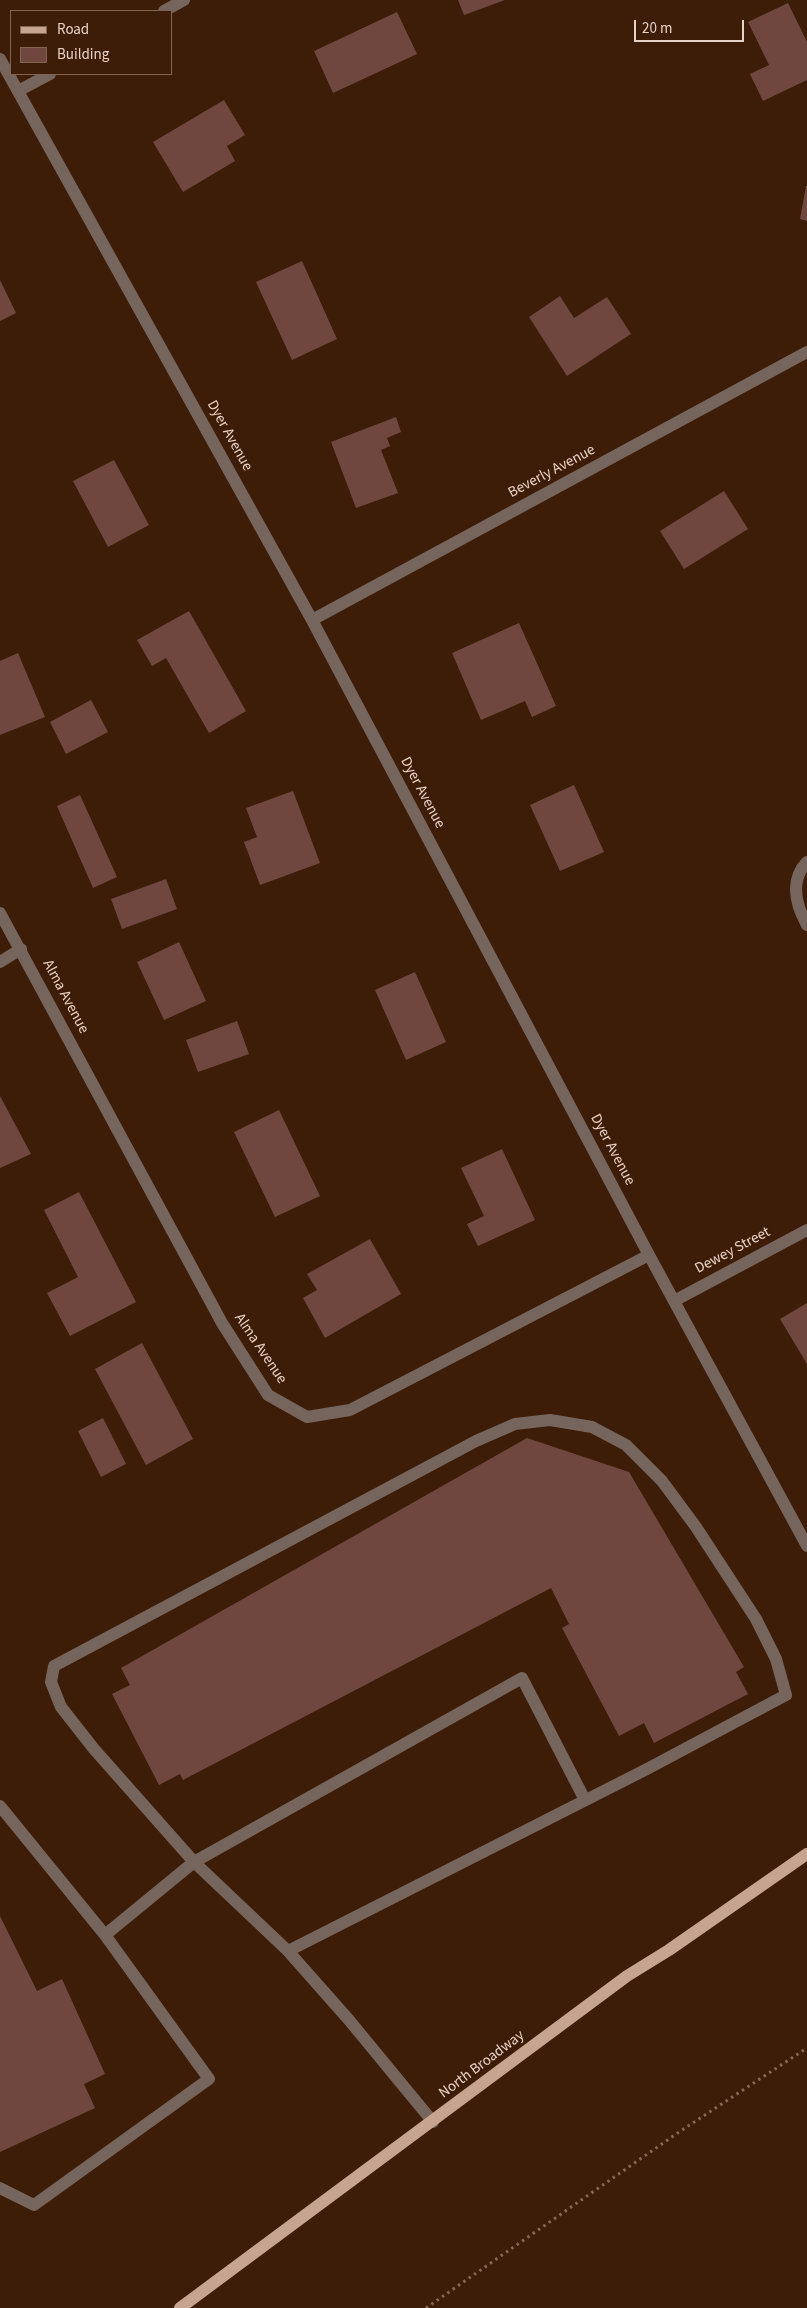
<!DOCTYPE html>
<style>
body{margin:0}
#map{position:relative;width:807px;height:2308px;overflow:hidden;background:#3d1d08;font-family:"Source Sans 3",sans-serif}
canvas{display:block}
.legend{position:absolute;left:10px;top:10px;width:162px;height:65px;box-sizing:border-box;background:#3d1d08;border:1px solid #816554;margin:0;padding:6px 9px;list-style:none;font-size:15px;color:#e8d2c6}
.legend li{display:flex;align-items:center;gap:10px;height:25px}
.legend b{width:25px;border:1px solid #816554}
.scale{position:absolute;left:634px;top:20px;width:110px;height:22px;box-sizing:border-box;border:2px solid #e8d2c6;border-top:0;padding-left:6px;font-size:15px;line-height:18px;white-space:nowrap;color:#e8d2c6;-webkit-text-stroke:4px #3d1d08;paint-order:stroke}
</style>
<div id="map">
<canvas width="807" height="2308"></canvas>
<ul class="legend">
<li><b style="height:6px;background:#c7a490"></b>Road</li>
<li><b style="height:14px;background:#70473f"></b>Building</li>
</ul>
<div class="scale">20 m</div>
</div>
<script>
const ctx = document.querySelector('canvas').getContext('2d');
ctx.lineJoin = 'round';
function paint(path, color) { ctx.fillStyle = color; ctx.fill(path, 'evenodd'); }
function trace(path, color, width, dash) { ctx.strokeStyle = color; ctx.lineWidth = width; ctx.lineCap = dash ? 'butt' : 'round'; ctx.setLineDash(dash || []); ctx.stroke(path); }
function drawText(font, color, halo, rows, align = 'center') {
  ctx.font = font + ' "Source Sans 3",sans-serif'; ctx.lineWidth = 4; ctx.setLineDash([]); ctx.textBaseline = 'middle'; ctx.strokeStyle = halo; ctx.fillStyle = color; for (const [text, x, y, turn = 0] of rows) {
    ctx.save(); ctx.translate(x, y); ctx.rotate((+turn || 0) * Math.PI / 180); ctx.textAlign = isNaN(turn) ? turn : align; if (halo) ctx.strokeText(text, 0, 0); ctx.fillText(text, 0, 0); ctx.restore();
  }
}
const building = new Path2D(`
 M458,0H505L464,15Z
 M788,3L807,42V80L763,101L750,74L769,65L748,22Z
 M397,12L417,54L333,93L314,51Z
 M224,100L245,135L227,146L235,161L183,192L153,142Z
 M806,186H807V221L800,219Z
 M302,261L337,339L292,360L256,282Z
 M0,280L16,313L0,321Z
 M560,296L574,318L607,297L631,334L567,376L529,317Z
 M396,417L401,432L387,438L390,446L381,450L398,493L356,508L331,442Z
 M114,460L149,525L108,547L73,481Z
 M724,491L748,529L684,569L660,531Z
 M189,611L246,711L209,733L166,658L152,666L137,640Z
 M519,623L556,706L532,717L525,701L481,720L452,653Z
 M18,653L45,717L0,735V661Z
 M91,700L108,732L66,754L50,722Z
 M574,785L604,852L560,871L530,805Z
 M293,791L320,863L260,885L244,842L257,837L246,808Z
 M80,795L117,877L93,888L57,806Z
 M166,879L177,909L122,929L111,899Z
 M179,942L206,1001L164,1020L137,962Z
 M415,972L446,1042L406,1060L375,990Z
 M237,1021L249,1054L198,1072L186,1040Z
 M0,1096L31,1154L0,1168Z
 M279,1110L320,1196L275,1217L234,1132Z
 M502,1149L535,1220L478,1246L467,1224L484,1216L461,1168Z
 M79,1192L136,1302L70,1336L47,1293L78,1277L44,1210Z
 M370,1239L401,1294L325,1338L303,1298L317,1290L307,1274Z
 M807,1303V1364L780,1319Z
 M142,1343L193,1439L146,1465L95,1369Z
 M103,1418L126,1464L101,1477L78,1431Z
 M527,1438L629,1472L744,1667L736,1672L748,1694L654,1743L644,1723L619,1736L562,1628L569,1624L551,1588L183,1780L180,1774L159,1785L112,1694L130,1685L121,1668Z
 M0,1916L37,1991L62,1979L105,2074L84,2084L95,2108L0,2152Z`);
const path = new Path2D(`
 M426,2308L679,2132L807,2048`);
const minor = new Path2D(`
 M164,11L184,0
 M0,59L312,620L649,1255L807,1546
 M18,91L50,74
 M312,620L807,352
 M807,862C789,881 796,905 807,925
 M0,913L222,1323L268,1395L307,1417L350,1410L649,1255
 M0,962L21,949
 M674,1301L807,1230
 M0,1806L105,1935L209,2079L34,2205L0,2188
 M105,1935L194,1862L522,1678L585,1800
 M288,1951L647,1769L786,1695L776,1659L756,1619L696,1527L662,1481L626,1445L592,1427L550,1420L515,1424L476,1441L54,1666L51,1682L61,1707L94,1749L194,1862L288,1951L349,2020L433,2122`);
const major = new Path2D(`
 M180,2308L627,1976L669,1950L807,1854`);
const streetNames = [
 ["Dyer Avenue",229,436,61],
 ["Beverly Avenue",552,472,-28],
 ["Dyer Avenue",422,793,62],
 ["Alma Avenue",65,997,62],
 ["Dyer Avenue",612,1150,62],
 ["Dewey Street",733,1251,-28],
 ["Alma Avenue",260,1349,56],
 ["North Broadway",482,2065,-37]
];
paint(building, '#70473f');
trace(path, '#846857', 3, [2.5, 4]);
trace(minor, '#76655c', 12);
trace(major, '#c7a490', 12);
drawText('15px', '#e8d2c6', '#3d1d08', streetNames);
</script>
